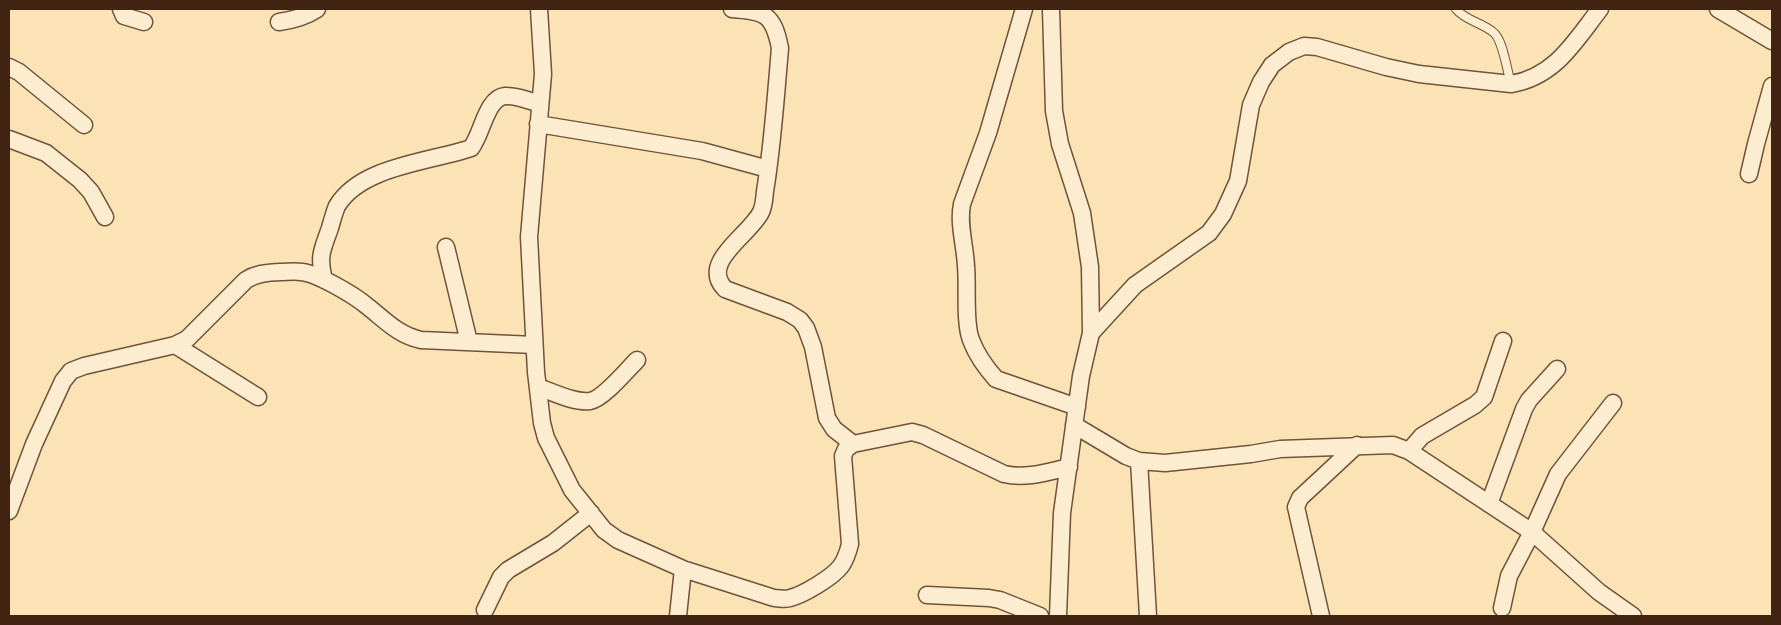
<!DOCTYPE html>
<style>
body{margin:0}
#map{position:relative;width:1781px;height:625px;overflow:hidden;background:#fce3b6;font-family:"IM FELL French Canon",serif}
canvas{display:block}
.frame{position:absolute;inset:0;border:10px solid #402311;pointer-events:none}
</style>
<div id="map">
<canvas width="1781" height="625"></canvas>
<div class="frame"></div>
</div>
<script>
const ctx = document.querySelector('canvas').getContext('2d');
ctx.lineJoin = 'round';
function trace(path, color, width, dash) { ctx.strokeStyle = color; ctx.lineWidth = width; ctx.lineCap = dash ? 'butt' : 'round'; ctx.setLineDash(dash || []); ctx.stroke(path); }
const service = new Path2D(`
 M1456,9C1466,21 1481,22 1493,32C1503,39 1507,71 1511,84`);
const minor = new Path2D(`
 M121,9L124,16L144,22
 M539,9L543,74L529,237L536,372L542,423L546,438L572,490L604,530L618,540L683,569L774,598C780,598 785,600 790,598C803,595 833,577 841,566C846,559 848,552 850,544L843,456L846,449L853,444L912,432L923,435L1004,474C1026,479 1047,472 1069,467
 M732,9C764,11 773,13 780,48C776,94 773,140 766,185C764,194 765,204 761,212C750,235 699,262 725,289L787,312L800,320L806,328L813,347L827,418L834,429L853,444
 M1024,9L988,133L962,204C958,224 965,245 966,266C968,286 964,322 971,340C976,353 986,368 996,379L1077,407
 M1051,9L1054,111L1060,144L1082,213L1090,267L1091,333L1081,376L1062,513L1058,616
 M1718,9L1772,41
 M279,22C293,20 305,17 317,9
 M9,67L19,72L84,125
 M538,124L702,151L768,169
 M9,139L46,153L80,180L91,192L105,217
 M1749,174L1756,144L1772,86
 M446,247L469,342
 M324,280C318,255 322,251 330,228C332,221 334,213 337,206C361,166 430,162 471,148C482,135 486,98 505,96C516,95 530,101 540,104
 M1091,333L1135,285L1209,233L1223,214L1238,181L1251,105L1261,82L1272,65L1289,52L1304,46L1317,47L1386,67L1419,74L1511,84C1555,77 1575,41 1600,9
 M175,345L258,397
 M538,387C553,392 574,403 590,401C603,399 627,370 637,360
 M1074,425L1126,456L1139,461L1165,463L1251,454L1280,449L1393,445L1409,451L1532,532L1599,592L1633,616
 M1409,451L1422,436L1475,405L1484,397L1503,341
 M1139,461L1148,616
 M1489,504L1524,409L1529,400L1557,369
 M9,511L34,444L63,381L71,371L84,366L175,345L187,339L246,280C257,273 267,273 279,272C287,272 295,271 302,272C318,274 354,295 367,306C385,320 398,335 421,340L534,345
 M927,595L989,598L1000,600L1040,616
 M1502,608L1509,576L1532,532L1558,474L1613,403
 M485,610L501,577L508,570L553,543L591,513
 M678,616L683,569
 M1321,616L1296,507L1300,498L1357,445`);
trace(service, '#6f533a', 10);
trace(minor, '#6f533a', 19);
trace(service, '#fdedd0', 8);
trace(minor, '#fdedd0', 16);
</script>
